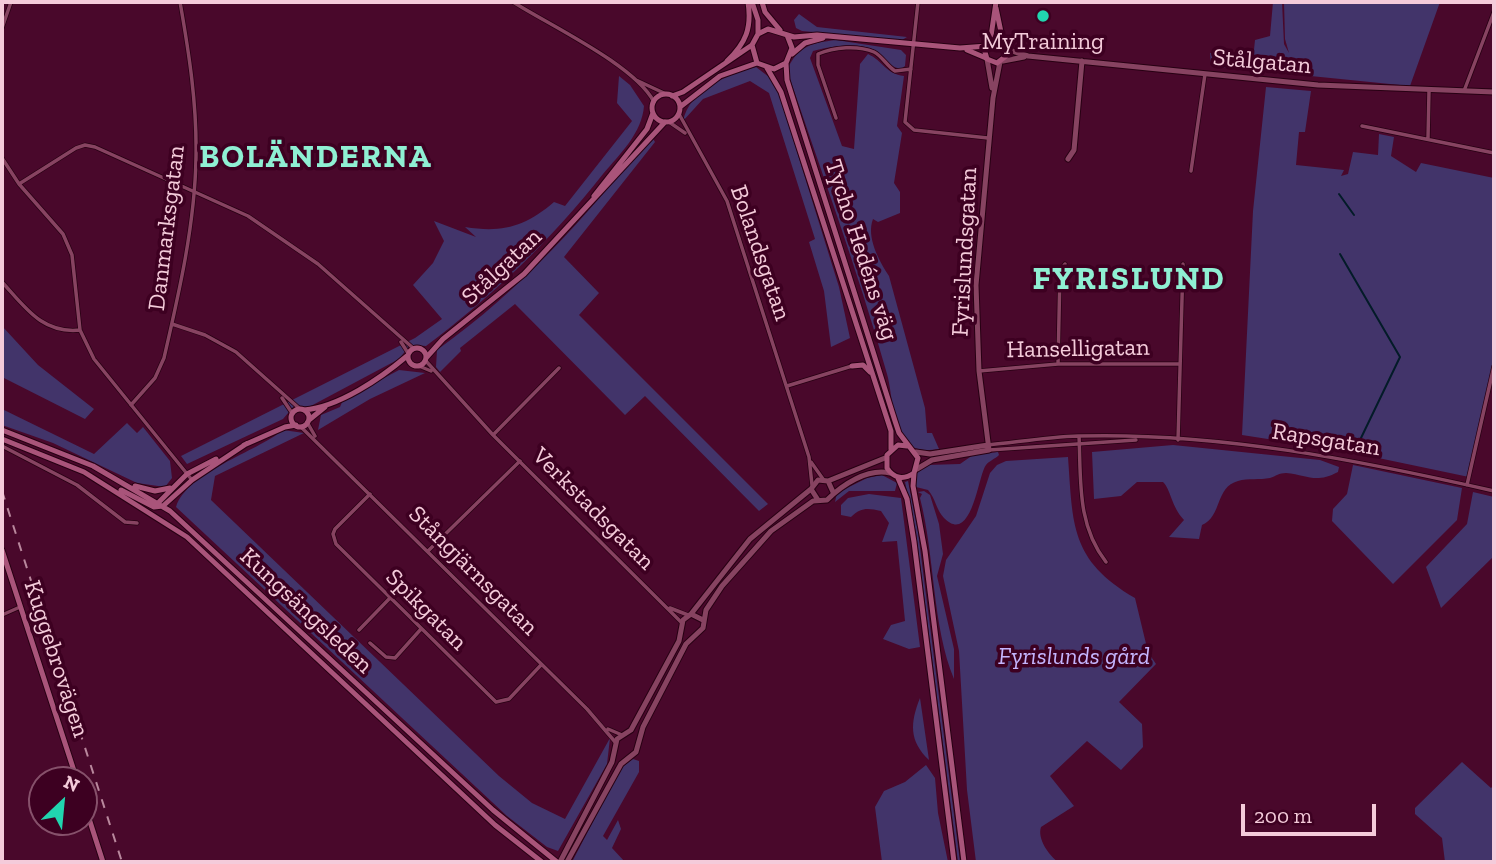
<!DOCTYPE html>
<meta charset="utf-8">
<style>
body{margin:0}
#map{position:relative;width:1496px;height:864px;overflow:hidden;background:#49082b;font-family:"Zilla Slab",serif}
canvas{display:block}
.frame{position:absolute;inset:0;border:4px solid #f4cbda;pointer-events:none}
.north{position:absolute;left:28px;top:766px;width:70px;height:70px;box-sizing:border-box;background:#3d0021;border:2px solid #86516b;border-radius:50%;rotate:26deg;font-size:19px;font-weight:700;line-height:28px;text-align:center;color:#f4cbda}
.north::after{content:'';display:block;margin:auto;width:24px;height:32px;background:#21d5af;clip-path:polygon(50% 0,100% 100%,50% 72%,0 100%)}
.scale{position:absolute;left:1241px;top:804px;width:135px;height:32px;box-sizing:border-box;border:4px solid #f4cbda;border-top:0;padding-left:9px;font-size:21px;line-height:24px;white-space:nowrap;color:#f4cbda;-webkit-text-stroke:5px #3d0021;paint-order:stroke}
</style>
<div id="map">
<canvas width="1496" height="864"></canvas>
<div class="frame"></div>
<div class="north">N</div>
<div class="scale">200 m</div>
</div>
<script>
const ctx = document.querySelector('canvas').getContext('2d');
ctx.lineJoin = 'round';
function paint(path, color) { ctx.fillStyle = color; ctx.fill(path, 'evenodd'); }
function trace(path, color, width, dash) { ctx.strokeStyle = color; ctx.lineWidth = width; ctx.lineCap = dash ? 'butt' : 'round'; ctx.setLineDash(dash || []); ctx.stroke(path); }
function drawText(font, color, halo, rows, align = 'center') {
  ctx.font = font + ' "Zilla Slab",serif'; ctx.lineWidth = 7; ctx.setLineDash([]); ctx.textBaseline = 'middle'; ctx.strokeStyle = halo; ctx.fillStyle = color; for (const [text, x, y, turn = 0] of rows) {
    ctx.save(); ctx.translate(x, y); ctx.rotate((+turn || 0) * Math.PI / 180); ctx.textAlign = isNaN(turn) ? turn : align; if (halo) ctx.strokeText(text, 0, 0); ctx.fillText(text, 0, 0); ctx.restore();
  }
}
const green = new Path2D(`
 M1273,2H1282L1284,44L1289,53L1285,39L1284,2H1440L1410,86L1211,66L1210,53L1253,59L1255,40L1270,36Z
 M799,14L817,27L907,37L902,40L802,31L796,28L794,20Z
 M836,40L901,50L906,55L905,66L901,69C890,67 887,60 879,53C864,41 831,46 813,51L810,58L842,146L854,149L860,64L868,54C883,61 886,74 904,76L897,126L902,133L894,183L900,192V213L878,222L873,219C866,237 879,261 889,276L925,408L927,433H932L939,449C929,450 917,452 909,444C891,428 893,395 887,374C858,271 821,171 787,70C798,46 811,43 836,40Z
 M756,67L769,77L779,94L839,287L850,338L831,347L824,291L809,242L815,239L769,93L750,81L703,99L683,121C690,89 727,75 756,67Z
 M619,76L630,85L644,106C642,133 620,154 603,174C551,240 494,295 426,346L410,345L399,359L309,407L294,406L283,419L187,464L181,456L415,338L442,319L413,285L433,263L444,241L434,221L476,237L465,227C502,233 525,227 554,202L565,206L632,121L617,103Z
 M1266,87L1311,91L1305,132H1299L1296,165L1344,170L1341,176L1348,174L1353,152L1378,155L1379,134L1394,137L1391,156L1416,172L1421,163L1494,178V366L1469,477L1345,451L1242,435L1253,211Z
 M652,137L655,142L564,257L599,293L579,315L768,504L759,511L645,396L625,415L515,304L460,348L461,351L440,372L436,367L437,350C525,287 583,218 652,137Z
 M2,326L38,365L94,409L85,419L2,377Z
 M399,370L425,373L370,399L318,430L321,415L340,407L343,400Z
 M2,409L94,454L127,423L137,433L143,427L170,461L172,478L165,487L137,483L53,443L2,425Z
 M283,430L304,433L215,476L211,500L499,776L532,803L565,819L610,738L607,764L558,851L547,847L507,816L176,507C187,472 256,452 283,430Z
 M1173,445L1320,460L1339,467L1338,472C1315,484 1308,475 1286,473C1279,473 1276,476 1270,478C1260,480 1248,478 1238,481C1215,487 1222,517 1202,525L1199,539L1169,537L1184,520C1171,506 1171,490 1163,482H1137L1121,496L1094,499L1092,452Z
 M998,452L999,455C995,459 989,461 986,465C978,475 972,546 944,518C936,510 936,499 928,490L916,487V474L927,465L960,464L973,455Z
 M1068,457C1073,525 1070,560 1135,598L1148,652L1156,664L1119,702L1142,724L1143,747L1121,770L1087,741L1050,776L1074,806L1041,827C1037,839 1049,855 1058,862H976L967,790L959,651L943,576L946,560L976,516L990,473L997,465L1006,461Z
 M1353,465L1462,488L1457,520L1393,584L1332,521L1333,509L1347,494Z
 M882,475L897,483L895,491H849L835,502L837,493L867,478Z
 M908,481L918,532L960,862H958L916,532L905,482Z
 M924,491L930,495L939,524L943,554L937,576L954,649V679C932,626 935,556 920,498L922,494L918,492Z
 M1473,492L1494,497V556L1441,608L1426,567L1467,524Z
 M869,494L901,498L920,647L909,649L883,639L891,625L905,621L897,541L882,542L889,523L881,511C868,508 861,507 851,517L841,515V505L848,498Z
 M920,698L929,760C909,741 910,723 920,698Z
 M633,759L639,761V772L603,836L607,840L618,820L621,829L612,848L625,862H575L573,860L621,768Z
 M1462,762L1491,788L1494,785V862H1445L1442,838L1415,814V808Z
 M926,765L935,778L938,813L948,862H882L875,807L884,791L905,782Z`);
const stream = new Path2D(`
 M1339,194L1354,215
 M1340,254L1400,357L1361,438`);
const minor = new Path2D(`
 M513,2C549,25 635,65 654,102
 M918,2L905,122L914,130L988,138
 M2,28L11,2
 M636,80L666,94
 M1464,91L1494,12
 M679,114L727,201L809,457L812,485
 M836,118L818,65V54C834,47 858,45 874,52C882,56 887,66 895,71L911,69
 M669,122L685,133
 M1362,126L1494,153
 M1428,138L1429,91
 M2,158L19,184L63,234L72,255L80,330L94,359L192,480
 M1191,171L1205,74
 M19,184L76,148L85,145L95,147L248,216L318,264L413,348
 M2,282C25,307 42,334 80,330
 M172,324L205,335L236,352L300,409
 M401,342L408,353
 M425,360L493,435L682,623
 M1058,364L1060,271L1065,264
 M419,366L431,371
 M979,371L1058,364H1179
 M787,386L852,366
 M282,398L292,413
 M131,405L155,378L164,358C179,293 195,224 196,157C197,104 189,53 180,2
 M307,422L315,436
 M301,427L587,709L616,743
 M493,435L559,368
 M1079,436C1081,481 1077,525 1106,562
 M1178,440L1183,264
 M988,445C1018,442 1048,437 1078,436C1219,432 1358,460 1494,491
 M2,446L77,485L125,522L137,523
 M989,450L1136,440
 M811,462L823,479
 M1467,485L1494,366
 M370,494L335,529L333,534L336,544L496,702L509,699L541,665
 M428,551L520,461
 M670,608L688,615
 M2,615L20,607
 M359,630L390,598
 M370,643L386,657L395,658L421,629
 M608,729L622,735`);
const tertiary = new Path2D(`
 M1006,49L1028,56L1318,85L1494,92
 M987,59L992,88
 M1003,61L1024,57
 M1068,159L1074,150L1082,61
 M916,452L930,454L988,445
 M917,469L932,460L989,450L979,371L976,285L993,98L1000,62
 M828,481L885,458
 M818,500L811,489L818,480L828,481L833,492
 M691,614L750,539L811,489
 M560,862L612,762L617,739L631,730L679,641L683,620L691,614L703,620
 M567,862L621,764L636,752L643,727L686,644L703,628L706,610L722,586L771,531L813,501L827,500C842,485 867,468 890,473`);
const secondary = new Path2D(`
 M752,2L758,20V34
 M762,2L765,12L780,30
 M996,8L1006,56L997,63L987,59L985,52L990,44L999,42L1004,46
 M787,35L792,48L786,63L774,69L757,63L752,45L758,34L768,29L794,37L817,35L960,48L987,46
 M990,43L996,2
 M967,50L986,58
 M792,54L805,43L823,38
 M727,61C746,43 752,28 748,2
 M786,63L787,80L895,421L899,433L918,458L914,473C904,480 894,479 887,468V455L898,445L907,446
 M767,68L781,92L891,431V449
 M652 108a14 14 0 1 1 28 0a14 14 0 1 1-28 0Z
 M672,96L683,92L752,45
 M680,107L720,76L757,63
 M594,196L647,129L653,113
 M408 357a9 9 0 1 1 18 0a9 9 0 1 1-18 0Z
 M426,358L443,339L524,274L665,122
 M852,366L863,365L870,372
 M291 418a9 9 0 1 1 18 0a9 9 0 1 1-18 0Z
 M304,410C339,407 381,378 407,356
 M309,420L325,407
 M2,430L93,466L170,511L493,810L557,862
 M2,439L84,472L187,537L495,825L542,862
 M244,445L285,427L296,425
 M914,473L913,486L925,551L964,862
 M898,478L907,499L914,542L954,862
 M135,486L155,491L170,488
 M121,490L154,507L163,506L192,480L246,444
 M158,503L187,474L216,459
 M2,550L77,780
 M84,803L103,862`);
const rail = new Path2D(`
 M2,491L122,862`);
const markers = [
 [1043,16,7,"#21d5af"]
];
const poiNames = [
 ["MyTraining",1043,42]
];
const streetNames = [
 ["Stålgatan",1262,62,5],
 ["Danmarksgatan",167,228,-83],
 ["Tycho Hedéns väg",861,250,72],
 ["Fyrislundsgatan",965,252,-87],
 ["Bolandsgatan",760,253,71],
 ["Stålgatan",502,267,-43],
 ["Hanselligatan",1078,349,-1],
 ["Rapsgatan",1326,440,9],
 ["Verkstadsgatan",593,509,45],
 ["Stångjärnsgatan",473,571,45],
 ["Spikgatan",426,610,45],
 ["Kungsängsleden",306,611,43],
 ["Kuggebrovägen",56,659,72]
];
const parkNames = [
 ["Fyrislunds gård",1074,657]
];
const districtNames = [
 ["BOLÄNDERNA",316,158],
 ["FYRISLUND",1129,280]
];
paint(green, '#42346a');
trace(stream, '#031b28', 2);
trace(minor, '#270013', 5);
trace(tertiary, '#270013', 7);
trace(secondary, '#270013', 7);
trace(minor, '#874361', 3.5);
trace(tertiary, '#874361', 5);
trace(secondary, '#a9547a', 5);
trace(rail, '#b9889d', 2, [9, 9]);
for (const [x, y, r, color] of markers) { const dot = new Path2D(); dot.arc(x, y, r, 0, 2 * Math.PI); ctx.fillStyle = color; ctx.fill(dot); trace(dot, '#3d0021', 2.5); }
drawText('24px', '#f4cbda', '#3d0021', poiNames);
drawText('24px', '#f4cbda', '#3d0021', streetNames);
drawText('italic 24px', '#c4b5fe', '#3d0021', parkNames);
ctx.letterSpacing = '2px';
drawText('bold 32px', '#8fefd3', '#3d0021', districtNames);
ctx.letterSpacing = '0px';
</script>
